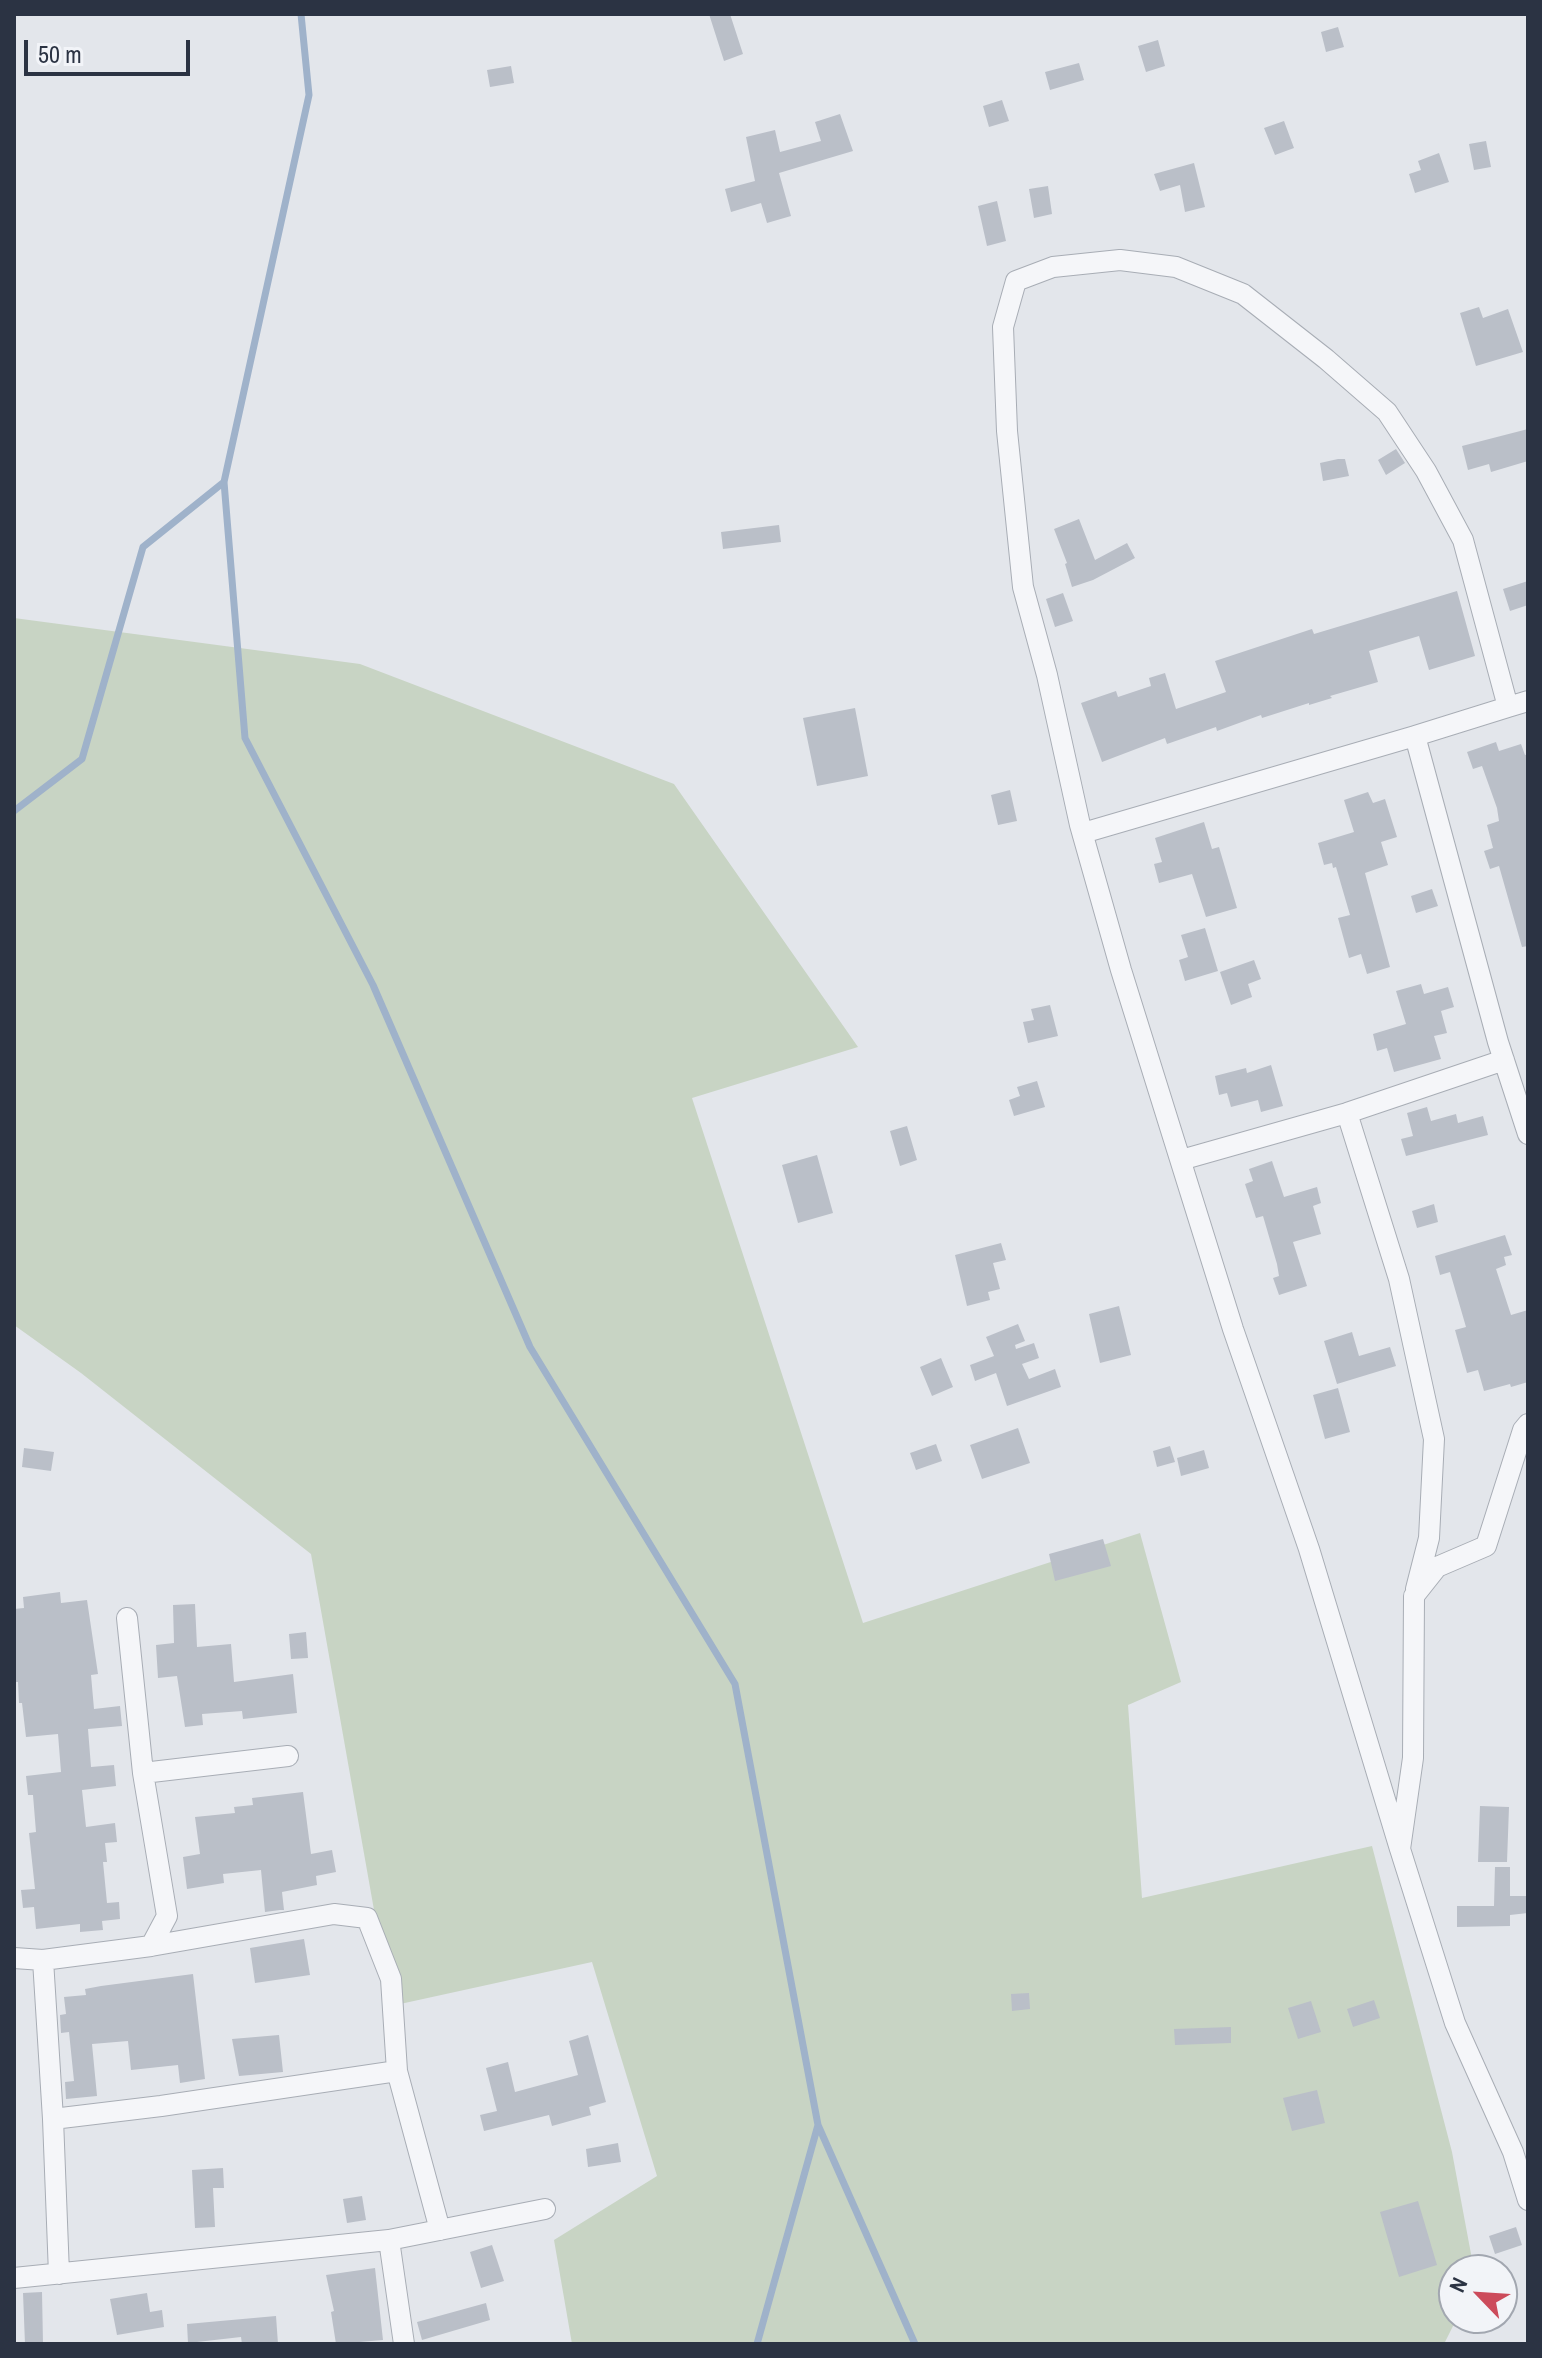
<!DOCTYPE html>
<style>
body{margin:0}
#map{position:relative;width:1542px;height:2358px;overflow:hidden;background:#e3e6eb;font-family:"Archivo Narrow",sans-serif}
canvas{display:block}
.frame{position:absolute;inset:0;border:16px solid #2b3343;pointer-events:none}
.north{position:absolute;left:1438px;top:2254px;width:80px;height:80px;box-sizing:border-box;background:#f2f4f8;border:2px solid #a2a7b0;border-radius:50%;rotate:295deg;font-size:22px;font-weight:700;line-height:32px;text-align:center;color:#2b3343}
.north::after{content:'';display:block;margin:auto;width:28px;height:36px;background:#cc4b5b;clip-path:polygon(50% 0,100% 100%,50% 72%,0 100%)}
.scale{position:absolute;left:24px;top:40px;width:166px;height:36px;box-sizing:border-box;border:4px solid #2b3343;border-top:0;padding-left:10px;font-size:24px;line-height:28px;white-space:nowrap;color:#2b3343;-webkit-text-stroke:6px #f2f4f8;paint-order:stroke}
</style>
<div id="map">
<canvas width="1542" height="2358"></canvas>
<div class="frame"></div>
<div class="north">N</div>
<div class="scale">50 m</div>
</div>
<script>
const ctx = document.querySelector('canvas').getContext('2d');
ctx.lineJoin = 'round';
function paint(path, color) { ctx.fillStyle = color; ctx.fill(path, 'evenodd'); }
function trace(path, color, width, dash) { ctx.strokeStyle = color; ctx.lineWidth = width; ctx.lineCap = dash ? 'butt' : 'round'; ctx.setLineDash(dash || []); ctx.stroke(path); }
const green = new Path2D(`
 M14,618L360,664L674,784L858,1047L692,1098L863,1623L1140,1533L1181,1682L1128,1705L1142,1898L1372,1846L1452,2152L1474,2270H1454V2318H1457L1444,2344H572L554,2240L657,2176L592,1962L391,2006L311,1554L81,1373L14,1325Z`);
const stream = new Path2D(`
 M301,14L309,95L224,482L245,738L373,985L530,1347L735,1684L818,2125L915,2344
 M14,811L82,759L143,547L224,482
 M757,2344L818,2125`);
const building = new Path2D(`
 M709,14H730L743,54L724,61Z
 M1338,27L1344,47L1326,52L1321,32Z
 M1158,40L1165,66L1146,72L1138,46Z
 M1079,63L1084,80L1050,90L1045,72Z
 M511,66L514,83L490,87L487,70Z
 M1002,100L1009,121L989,127L983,106Z
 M840,114L853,151L779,173L791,216L767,223L761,203L731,212L725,189L755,181L746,137L775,130L780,152L821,141L815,122Z
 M1284,121L1294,148L1275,155L1264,128Z
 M1486,141L1491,167L1474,170L1469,144Z
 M1439,153L1449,182L1415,193L1409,174L1421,170L1418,161Z
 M1194,163L1205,207L1185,212L1180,185L1160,191L1154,174Z
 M1048,186L1052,214L1034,218L1029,189Z
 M997,201L1006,241L987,246L978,206Z
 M1479,307L1483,318L1508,309L1523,352L1476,366L1460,313Z
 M1528,429V461L1491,472L1489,464L1468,470L1462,446Z
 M1396,449L1405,463L1386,475L1378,460Z
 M1338,459H1345L1349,476L1323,481L1320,463Z
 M1079,519L1095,560L1127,543L1135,558L1093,580L1072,587L1065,564L1067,563L1054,529Z
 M779,525L781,542L723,549L721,532Z
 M1528,581V605L1510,611L1503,589Z
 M1457,591L1475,656L1429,670L1419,636L1369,651L1378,682L1330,696L1332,698L1309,705V703L1262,718L1261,715L1217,731L1216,727L1167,744L1165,738L1102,762L1081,703L1116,691L1118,697L1151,686L1149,678L1165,673L1176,709L1226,692L1215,661L1312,629L1314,634Z
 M1063,593L1073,621L1055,627L1046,599Z
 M855,708L868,776L817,786L803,718Z
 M1496,742L1499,751L1521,744L1525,755L1528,754V946L1522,947L1499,866L1490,869L1484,851L1493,848L1487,825L1499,821L1497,808L1482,766L1473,769L1467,752Z
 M1010,790L1017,821L998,825L991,795Z
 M1368,792L1373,803L1385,799L1397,837L1381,842L1388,865L1365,873L1390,967L1367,974L1361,954L1349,958L1338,918L1350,915L1336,867L1333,868L1332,863L1324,865L1318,843L1354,832L1344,800Z
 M1204,822L1212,849L1219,847L1237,908L1206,917L1192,874L1159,883L1154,864L1162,862L1155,838Z
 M1432,889L1438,906L1416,913L1411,896Z
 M1205,928L1218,971L1185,981L1179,960L1188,957L1181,935Z
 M1254,960L1261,979L1248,984L1252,997L1231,1005L1220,972Z
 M1421,984L1424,994L1448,987L1454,1007L1441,1011L1447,1033L1434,1036L1441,1059L1394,1072L1387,1048L1377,1051L1373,1034L1406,1024L1396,991Z
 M1050,1005L1058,1036L1028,1043L1023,1022L1034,1020L1031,1009Z
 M1271,1065L1283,1106L1261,1112L1258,1100L1231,1107L1227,1093L1219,1095L1215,1076L1246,1068L1247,1073Z
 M1037,1081L1045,1107L1014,1116L1009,1100L1020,1096L1017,1087Z
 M1427,1107L1431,1121L1456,1114L1458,1123L1483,1116L1488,1135L1406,1156L1401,1139L1413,1136L1407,1113Z
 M907,1126L917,1160L900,1166L890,1131Z
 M817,1155L833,1213L798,1223L782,1165Z
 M1272,1161L1284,1197L1317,1187L1321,1203L1313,1206L1321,1234L1293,1242L1307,1286L1279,1295L1273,1278L1279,1276L1277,1264L1263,1216L1256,1218L1245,1184L1253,1181L1249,1169Z
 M1434,1204L1438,1222L1417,1228L1412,1211Z
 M1505,1235L1512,1255L1504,1257L1506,1265L1496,1269L1511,1315L1528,1310V1382L1511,1387L1510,1384L1484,1391L1478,1370L1467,1373L1455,1330L1466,1327L1450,1272L1440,1275L1435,1256Z
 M1001,1243L1006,1260L993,1263L1000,1289L988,1292L990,1300L967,1306L955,1255Z
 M1119,1306L1131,1355L1100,1363L1089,1314Z
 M1018,1324L1025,1341L1015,1345L1016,1349L1034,1343L1039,1358L1022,1364L1029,1379L1055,1369L1061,1387L1007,1406L996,1373L975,1381L970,1365L994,1356L986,1337Z
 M1352,1332L1359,1356L1390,1347L1396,1366L1337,1384L1324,1341Z
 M941,1358L953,1387L932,1396L920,1367Z
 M1338,1388L1350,1432L1325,1439L1313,1395Z
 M1018,1428L1030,1463L982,1479L970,1445Z
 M936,1444L942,1461L916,1470L910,1453Z
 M1170,1446L1175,1462L1157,1467L1153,1451Z
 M24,1448L54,1452L51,1471L22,1467Z
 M1204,1450L1209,1468L1181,1476L1177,1458Z
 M1103,1539L1111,1566L1055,1581L1049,1554Z
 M60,1592L61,1603L87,1600L98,1674L91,1675L94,1709L120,1706L122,1726L88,1729L91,1767L114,1765L116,1786L82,1790L86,1827L115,1823L117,1842L105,1843L107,1862H103L107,1903L119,1902L120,1919L102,1921L103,1930L80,1932V1924L36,1929L34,1907L23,1908L21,1890L35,1889L29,1833L36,1832L33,1795H28L26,1776L61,1772L58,1734L26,1737L22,1703H19L18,1682H14V1609L24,1608L23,1597Z
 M195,1604L197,1647L231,1644L234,1682L293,1674L297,1713L243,1719L242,1711L202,1714L203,1725L185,1727L177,1676L158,1678L156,1645L174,1643L173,1605Z
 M306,1632L308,1658L291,1659L289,1634Z
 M303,1792L311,1854L332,1850L336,1872L316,1876L317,1885L282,1892L284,1910H280L265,1912L261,1870L223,1874L224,1883L187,1889L183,1857L200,1854L195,1817L235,1813L234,1807L253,1805L252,1798Z
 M1480,1806L1509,1807L1507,1862H1478Z
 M1495,1867H1510V1896H1528V1913L1510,1915V1926L1457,1927V1906H1494Z
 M304,1939L310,1975L255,1983L250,1948Z
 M193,1974L205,2079L180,2083L178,2065L131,2070L128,2041L92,2044L97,2096L66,2099L65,2082L74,2081L69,2032L61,2033L60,2015L66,2014L64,1997L86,1995L85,1989L101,1986Z
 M1029,1993L1030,2009L1012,2011L1011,1994Z
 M1374,2000L1380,2018L1353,2027L1347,2009Z
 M1311,2001L1321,2032L1298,2039L1288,2008Z
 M1231,2027V2043L1175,2045L1174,2029Z
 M279,2035L283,2072L239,2076L232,2039Z
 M588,2035L606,2102L589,2107L591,2115L552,2126L549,2115L484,2131L480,2115L497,2111L486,2068L508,2062L515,2092L578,2075L569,2041Z
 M1317,2090L1325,2123L1292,2131L1283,2098Z
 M618,2143L621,2162L588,2167L586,2149Z
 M223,2168L224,2188H213L215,2227L195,2228L192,2170Z
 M362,2196L366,2220L347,2223L343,2199Z
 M1418,2201L1437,2265L1399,2277L1380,2212Z
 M1516,2227L1522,2245L1495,2254L1489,2236Z
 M492,2245L504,2281L481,2288L470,2252Z
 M375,2268L383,2340L336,2344L331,2312L334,2311L326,2275Z
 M42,2292L43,2344H25L23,2293Z
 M147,2293L150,2312L162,2310L164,2327L117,2335L110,2299Z
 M486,2303L490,2320L422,2340L417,2322Z
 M276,2316L278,2344H242L241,2337L188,2343L187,2324Z`);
const minor = new Path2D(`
 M1508,707L1528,701
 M1083,833L1415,736
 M1347,1113L1399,1279L1434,1439L1429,1538L1416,1589
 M1181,1160L1347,1113L1504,1060
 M1528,1424L1523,1430L1486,1546L1437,1567L1414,1596L1413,1758L1400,1849L1455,2023L1513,2152L1528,2200
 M143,1773L288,1756
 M1400,1849L1309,1549L1233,1329L1121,970L1080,825L1047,675L1023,587L1007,431L1003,327L1016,281L1053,267L1120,260L1176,267L1243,294L1326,359L1387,412L1426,471L1463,540L1508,707L1415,736L1498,1042L1528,1134
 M151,1946L334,1914L367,1918L391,1979L397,2071
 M14,1958L43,1960L53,2119L59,2274
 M43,1960L151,1946L167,1916L143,1773L127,1618
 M53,2119L161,2106L397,2071L440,2230
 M389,2240L545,2209
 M14,2278L389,2240L404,2344`);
paint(green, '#c8d4c4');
trace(stream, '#9fb2ca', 7);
paint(building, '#babfc8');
trace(minor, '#a8adb5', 22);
trace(minor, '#f5f6f9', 20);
</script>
